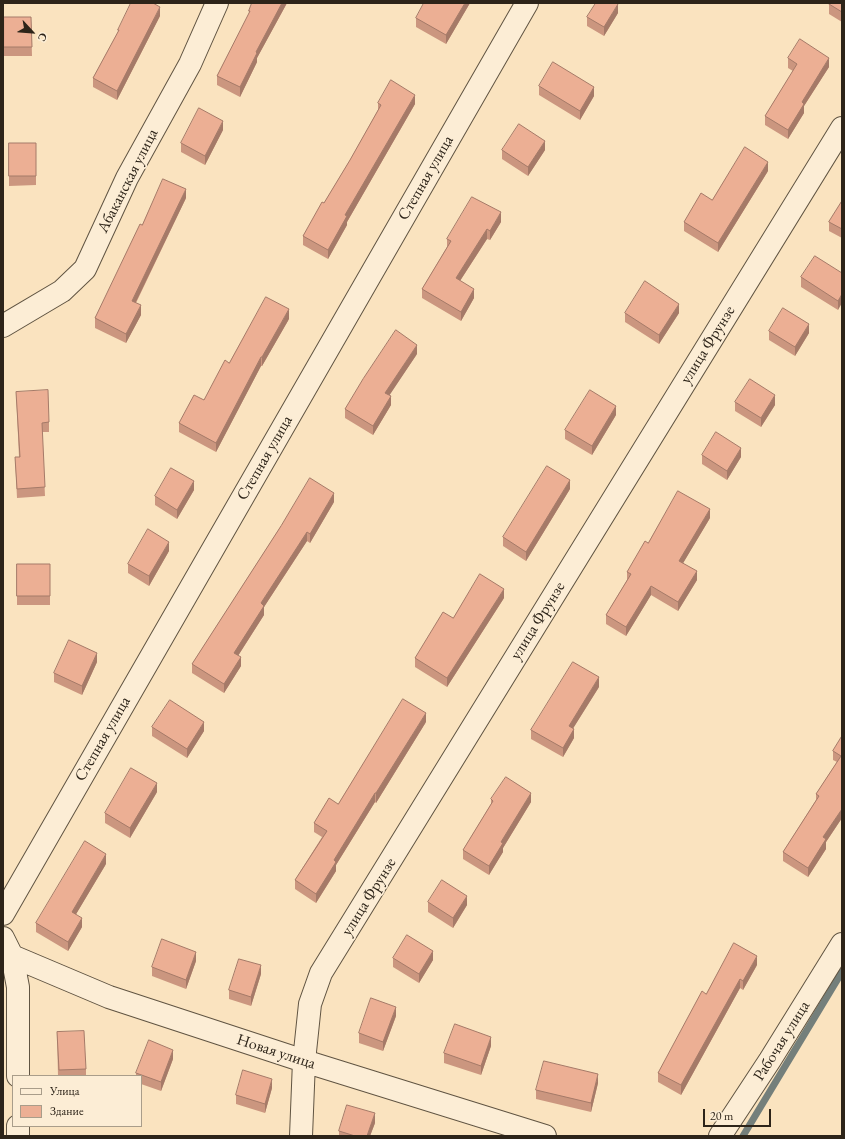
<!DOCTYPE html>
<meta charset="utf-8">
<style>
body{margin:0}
#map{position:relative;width:845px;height:1139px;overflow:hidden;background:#fae3bf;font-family:"EB Garamond",serif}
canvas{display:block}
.frame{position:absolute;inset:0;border:4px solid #2d2419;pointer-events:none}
.legend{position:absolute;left:12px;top:1075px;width:130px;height:52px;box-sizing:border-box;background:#fcedd5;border:1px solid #a99d8a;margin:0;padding:5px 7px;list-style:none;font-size:12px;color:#2d2419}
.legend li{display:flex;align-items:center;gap:8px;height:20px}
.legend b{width:20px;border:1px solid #a99d8a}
.north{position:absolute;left:12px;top:12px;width:40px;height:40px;-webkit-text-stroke:3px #fcedd5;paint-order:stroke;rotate:116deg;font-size:11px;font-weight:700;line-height:16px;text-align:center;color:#2d2419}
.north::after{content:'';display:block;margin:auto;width:14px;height:18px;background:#2d2419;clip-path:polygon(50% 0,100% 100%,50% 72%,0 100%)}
.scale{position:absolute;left:703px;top:1109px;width:68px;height:18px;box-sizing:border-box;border:2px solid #2d2419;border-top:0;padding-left:5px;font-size:12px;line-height:14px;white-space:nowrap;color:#2d2419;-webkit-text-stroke:3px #fcedd5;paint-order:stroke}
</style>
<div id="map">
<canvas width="845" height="1139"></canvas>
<div class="frame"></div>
<ul class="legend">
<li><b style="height:5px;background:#fcedd5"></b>Улица</li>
<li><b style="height:11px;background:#ecaf94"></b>Здание</li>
</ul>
<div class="north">С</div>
<div class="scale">20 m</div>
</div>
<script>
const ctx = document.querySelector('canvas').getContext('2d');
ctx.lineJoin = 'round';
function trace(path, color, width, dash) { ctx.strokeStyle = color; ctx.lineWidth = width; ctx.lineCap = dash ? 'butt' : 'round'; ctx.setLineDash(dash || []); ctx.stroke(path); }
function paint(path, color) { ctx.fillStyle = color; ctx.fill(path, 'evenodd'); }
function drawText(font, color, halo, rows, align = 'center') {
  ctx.font = font + ' "EB Garamond",serif'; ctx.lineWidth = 3.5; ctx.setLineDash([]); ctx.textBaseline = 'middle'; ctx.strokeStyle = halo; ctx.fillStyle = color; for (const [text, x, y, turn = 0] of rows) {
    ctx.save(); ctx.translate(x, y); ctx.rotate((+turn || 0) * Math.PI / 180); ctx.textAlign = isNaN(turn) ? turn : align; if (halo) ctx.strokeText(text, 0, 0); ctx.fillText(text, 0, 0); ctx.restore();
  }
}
const stream = new Path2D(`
 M743,1136L842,972`);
const street = new Path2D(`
 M3,326L62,291L85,269L127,178L190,64L217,3
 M3,914L527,3
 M3,938L12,956L18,987V1076
 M12,956L109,997L304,1061L545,1136
 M18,1126V1136
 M301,1136L304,1061L310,1004L321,973L842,128
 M720,1136L770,1060L842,944`);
const wall = new Path2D(`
 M252,3H287L257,58V62L240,97L217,85V76L249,14V11Z
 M470,3L446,44L416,27V18Z
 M842,3V22L829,14V4Z
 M618,13L604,36L587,26V17Z
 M160,16L117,100L93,87V78L118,32V30Z
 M4,17H31L32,56H4Z
 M788,58L829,67L804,106V113L788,139L765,125V116L793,71L788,68Z
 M539,86L594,96L580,120L539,95Z
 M378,103L415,104L347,222V225L328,259L303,245V236L324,203L350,160L378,110Z
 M223,130L205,165L181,152V143Z
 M9,143H36V185L9,186Z
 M502,150H545L528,176L502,159Z
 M768,171L718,252L684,231V222Z
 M186,198L136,303L141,315L126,343L95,328V318L142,225Z
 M842,201V238L829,231V222Z
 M501,222L490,240L487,239L460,281L474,298L461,321L422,298V289L447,247V239Z
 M842,273L838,310L801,287V277Z
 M625,313H679L659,344L625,322Z
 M289,319L262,366H261L216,452L179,432V423Z
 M769,331L809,333L795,356L769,340Z
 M417,354L389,395L391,405L373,435L345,418V409Z
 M16,392L49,422V432H42L45,496L17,498L15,457H19Z
 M735,402L775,405L761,427L735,411Z
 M616,415L592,455L565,439V430Z
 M702,455L741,457L727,480L702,464Z
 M570,489L526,561L503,546V537Z
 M194,490L177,519L155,505V496Z
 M334,502L310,543L307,541L264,607V615L238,656L241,666L224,693L192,673V664L281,526Z
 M710,518L683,563L697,580L678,611L651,595L626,636L606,624V615L627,580V572L648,543Z
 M169,551L149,586L128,573V564Z
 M17,564H50V605H17Z
 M504,598L447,687L415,667V658L453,618Z
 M97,662L82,695L54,682V673Z
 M599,687L573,728L574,738L563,757L531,739V730Z
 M426,722L376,803L375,802L336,865V871L316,903L295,889V880L322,837L314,832V823L338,804Z
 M152,727L204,731L187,758L152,736Z
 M842,736V818L826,842V849L808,877L783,861V852L816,800V794L837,762L833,760V751Z
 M157,792L130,838L105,823V813Z
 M491,799L531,802L503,848V852L489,875L463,859V850L491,804Z
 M106,864L76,914L82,927L68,951L36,932V923Z
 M428,902L467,905L453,928L428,912Z
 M393,958L433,960L419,983L393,967Z
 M196,961L186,989L152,976V967Z
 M757,965L743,990L740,988L681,1095L658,1082V1073L706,994Z
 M261,974L251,1006L229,999V990Z
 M396,1016L383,1051L359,1043V1033Z
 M57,1032L86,1069V1076H58Z
 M491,1046L481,1075L444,1063V1053Z
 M173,1059L161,1091L141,1084V1076H136V1073Z
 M598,1083L591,1112L536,1099V1090Z
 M272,1088L265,1113L236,1104V1095Z
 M375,1123L370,1136H339V1131Z`);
const shadedWall = new Path2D(`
 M282,3H287L257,58V62L240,97V87L256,52Z
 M465,3H470L446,44V35Z
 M618,4V13L604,36V27Z
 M160,7V16L117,100V91Z
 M829,58V67L804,106V113L788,139V130L802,102Z
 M594,87V96L580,120V111Z
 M415,95V104L347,222V225L328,259V250L345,215Z
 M223,121V130L205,165V156Z
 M545,141V150L528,176V167Z
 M768,162V171L718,252V243Z
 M186,189V198L132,310V301Z
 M501,212V222L490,240V231Z
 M487,229V239L456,287V278Z
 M474,289V298L461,321V312Z
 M842,294V303L838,310V301Z
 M679,304V313L659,344V335Z
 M141,305V315L126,343V334Z
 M289,309V319L262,366V357Z
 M809,324V333L795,356V347Z
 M417,345V354L385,402V393Z
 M261,357V366L216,452V443Z
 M775,395V405L761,427V418Z
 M391,396V405L373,435V426Z
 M616,406V415L592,455V446Z
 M741,448V457L727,480V471Z
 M570,480V489L526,561V552Z
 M194,481V490L177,519V510Z
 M334,493V502L310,543V534Z
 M710,509V518L679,570V561Z
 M307,532V541L264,607V615L234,662V653L261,603Z
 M169,542V551L149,586V576Z
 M697,571V580L678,611V602Z
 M651,586V595L626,636V627Z
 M504,589V598L447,687V678Z
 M97,653V662L82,695V686Z
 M241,657V666L224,693V684Z
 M599,677V687L569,735V726Z
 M426,713V722L376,803V793Z
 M204,722V731L187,758V749Z
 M574,729V738L563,757V748Z
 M157,783V792L130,838V828Z
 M375,793V802L336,865V871L316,903V894L334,860Z
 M531,793V802L503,848V852L489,875V866L501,842Z
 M842,809V818L826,842V849L808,877V868L823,837Z
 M106,854V864L72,921V912Z
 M467,896V905L453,928V918Z
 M82,918V927L68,951V942Z
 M433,951V960L419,983V974Z
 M196,952V961L186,989V980Z
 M757,956V965L743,990V981Z
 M261,965V974L251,1006V997Z
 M740,979V988L681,1095V1085Z
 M396,1007V1016L383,1051V1042Z
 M491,1037V1046L481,1075V1066Z
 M173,1050V1059L161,1091V1082Z
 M598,1074V1083L591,1112V1103Z
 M272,1079V1088L265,1113V1104Z
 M375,1113V1123L370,1136H367Z`);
const building = new Path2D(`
 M131,3H153L160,7L117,91L93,78L119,30H118Z
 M252,3H282L256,52L257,53L240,87L217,76L250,11H249Z
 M424,3H465L446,35L416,18Z
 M596,3H616L618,4L604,27L587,17Z
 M830,3H842V12L829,4Z
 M4,17H31L32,47H4Z
 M800,39L829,58L802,102L804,104L788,130L765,116L797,64L788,58Z
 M553,62L594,87L580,111L539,86Z
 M391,80L415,95L345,215L347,216L328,250L303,236L322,202L324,203L350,160L381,105L378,103Z
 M199,108L223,121L205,156L181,143Z
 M519,124L545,141L528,167L502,150Z
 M9,143H36V176H9Z
 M745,147L768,162L718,243L684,222L701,193L712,200Z
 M163,179L186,189L132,301L141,305L126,334L95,318L140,224L142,225Z
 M472,197L501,212L490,231L487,229L456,278L474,289L461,312L422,289L451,241L447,239Z
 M842,201V229L829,222Z
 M815,256L842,273V294L838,301L801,277Z
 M645,281L679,304L659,335L625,313Z
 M266,297L289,309L262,357H261L216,443L179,423L194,395L204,400L225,360L229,363Z
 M783,308L809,324L795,347L769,331Z
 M396,330L417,345L385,393L391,396L373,426L345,409L363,379Z
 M750,379L775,395L761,418L735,402Z
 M48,390L49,422L42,423L45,487L17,489L15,457H20L16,392Z
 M590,390L616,406L592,446L565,430Z
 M716,432L741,448L727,471L702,455Z
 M547,466L570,480L526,552L503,537Z
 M171,468L194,481L177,510L155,496Z
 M310,478L334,493L310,534L307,532L261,603L264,606L234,653L241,657L224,684L192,664L281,526Z
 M678,491L710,509L679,561L697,571L678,602L651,586L626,627L606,615L631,574L627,572L645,541L648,543Z
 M148,529L169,542L149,576L128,564Z
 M17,564H50V596H17Z
 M480,574L504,589L447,678L415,658L443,612L453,618Z
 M69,640L97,653L82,686L54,673Z
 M573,662L599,677L569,726L574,729L563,748L531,730Z
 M403,699L426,713L376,793H375L334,860L336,862L316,894L295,880L327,831L314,823L329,798L338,804Z
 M170,700L204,722L187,749L152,727Z
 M842,736V809L823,837L826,839L808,868L783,852L819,796L816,794L841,756L833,751Z
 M131,768L157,783L130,828L105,813Z
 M506,777L531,793L501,842L503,843L489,866L463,850L493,801L491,799Z
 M85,841L106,854L72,912L82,918L68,942L36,923Z
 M442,880L467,896L453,918L428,902Z
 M407,935L433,951L419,974L393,958Z
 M162,939L196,952L186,980L152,967Z
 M734,943L757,956L743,981L740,979L681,1085L658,1073L702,991L706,994Z
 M239,959L261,965L251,997L229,990Z
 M371,998L396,1007L383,1042L359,1033Z
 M455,1024L491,1037L481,1066L444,1053Z
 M84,1031L86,1069L59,1070L57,1032Z
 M149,1040L173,1050L161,1082L136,1073Z
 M544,1061L598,1074L591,1103L536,1090Z
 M243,1070L272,1079L265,1104L236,1095Z
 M347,1105L375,1113L367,1136H355L339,1131Z`);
const streetNames = [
 ["Степная улица",426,178,-60],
 ["Абаканская улица",128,181,-63],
 ["улица Фрунзе",708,345,-58],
 ["Степная улица",265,458,-60],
 ["улица Фрунзе",538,621,-58],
 ["Степная улица",103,739,-60],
 ["улица Фрунзе",369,897,-58],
 ["Рабочая улица",782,1041,-58],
 ["Новая улица",276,1052,18]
];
trace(stream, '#747f7b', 7);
trace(street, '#605442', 24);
trace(street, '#fcedd5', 22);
paint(wall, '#cb967f');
paint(shadedWall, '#a57a68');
paint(building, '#ecaf94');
trace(building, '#a57a68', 1);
drawText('16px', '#2d2419', '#fcedd5', streetNames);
</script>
